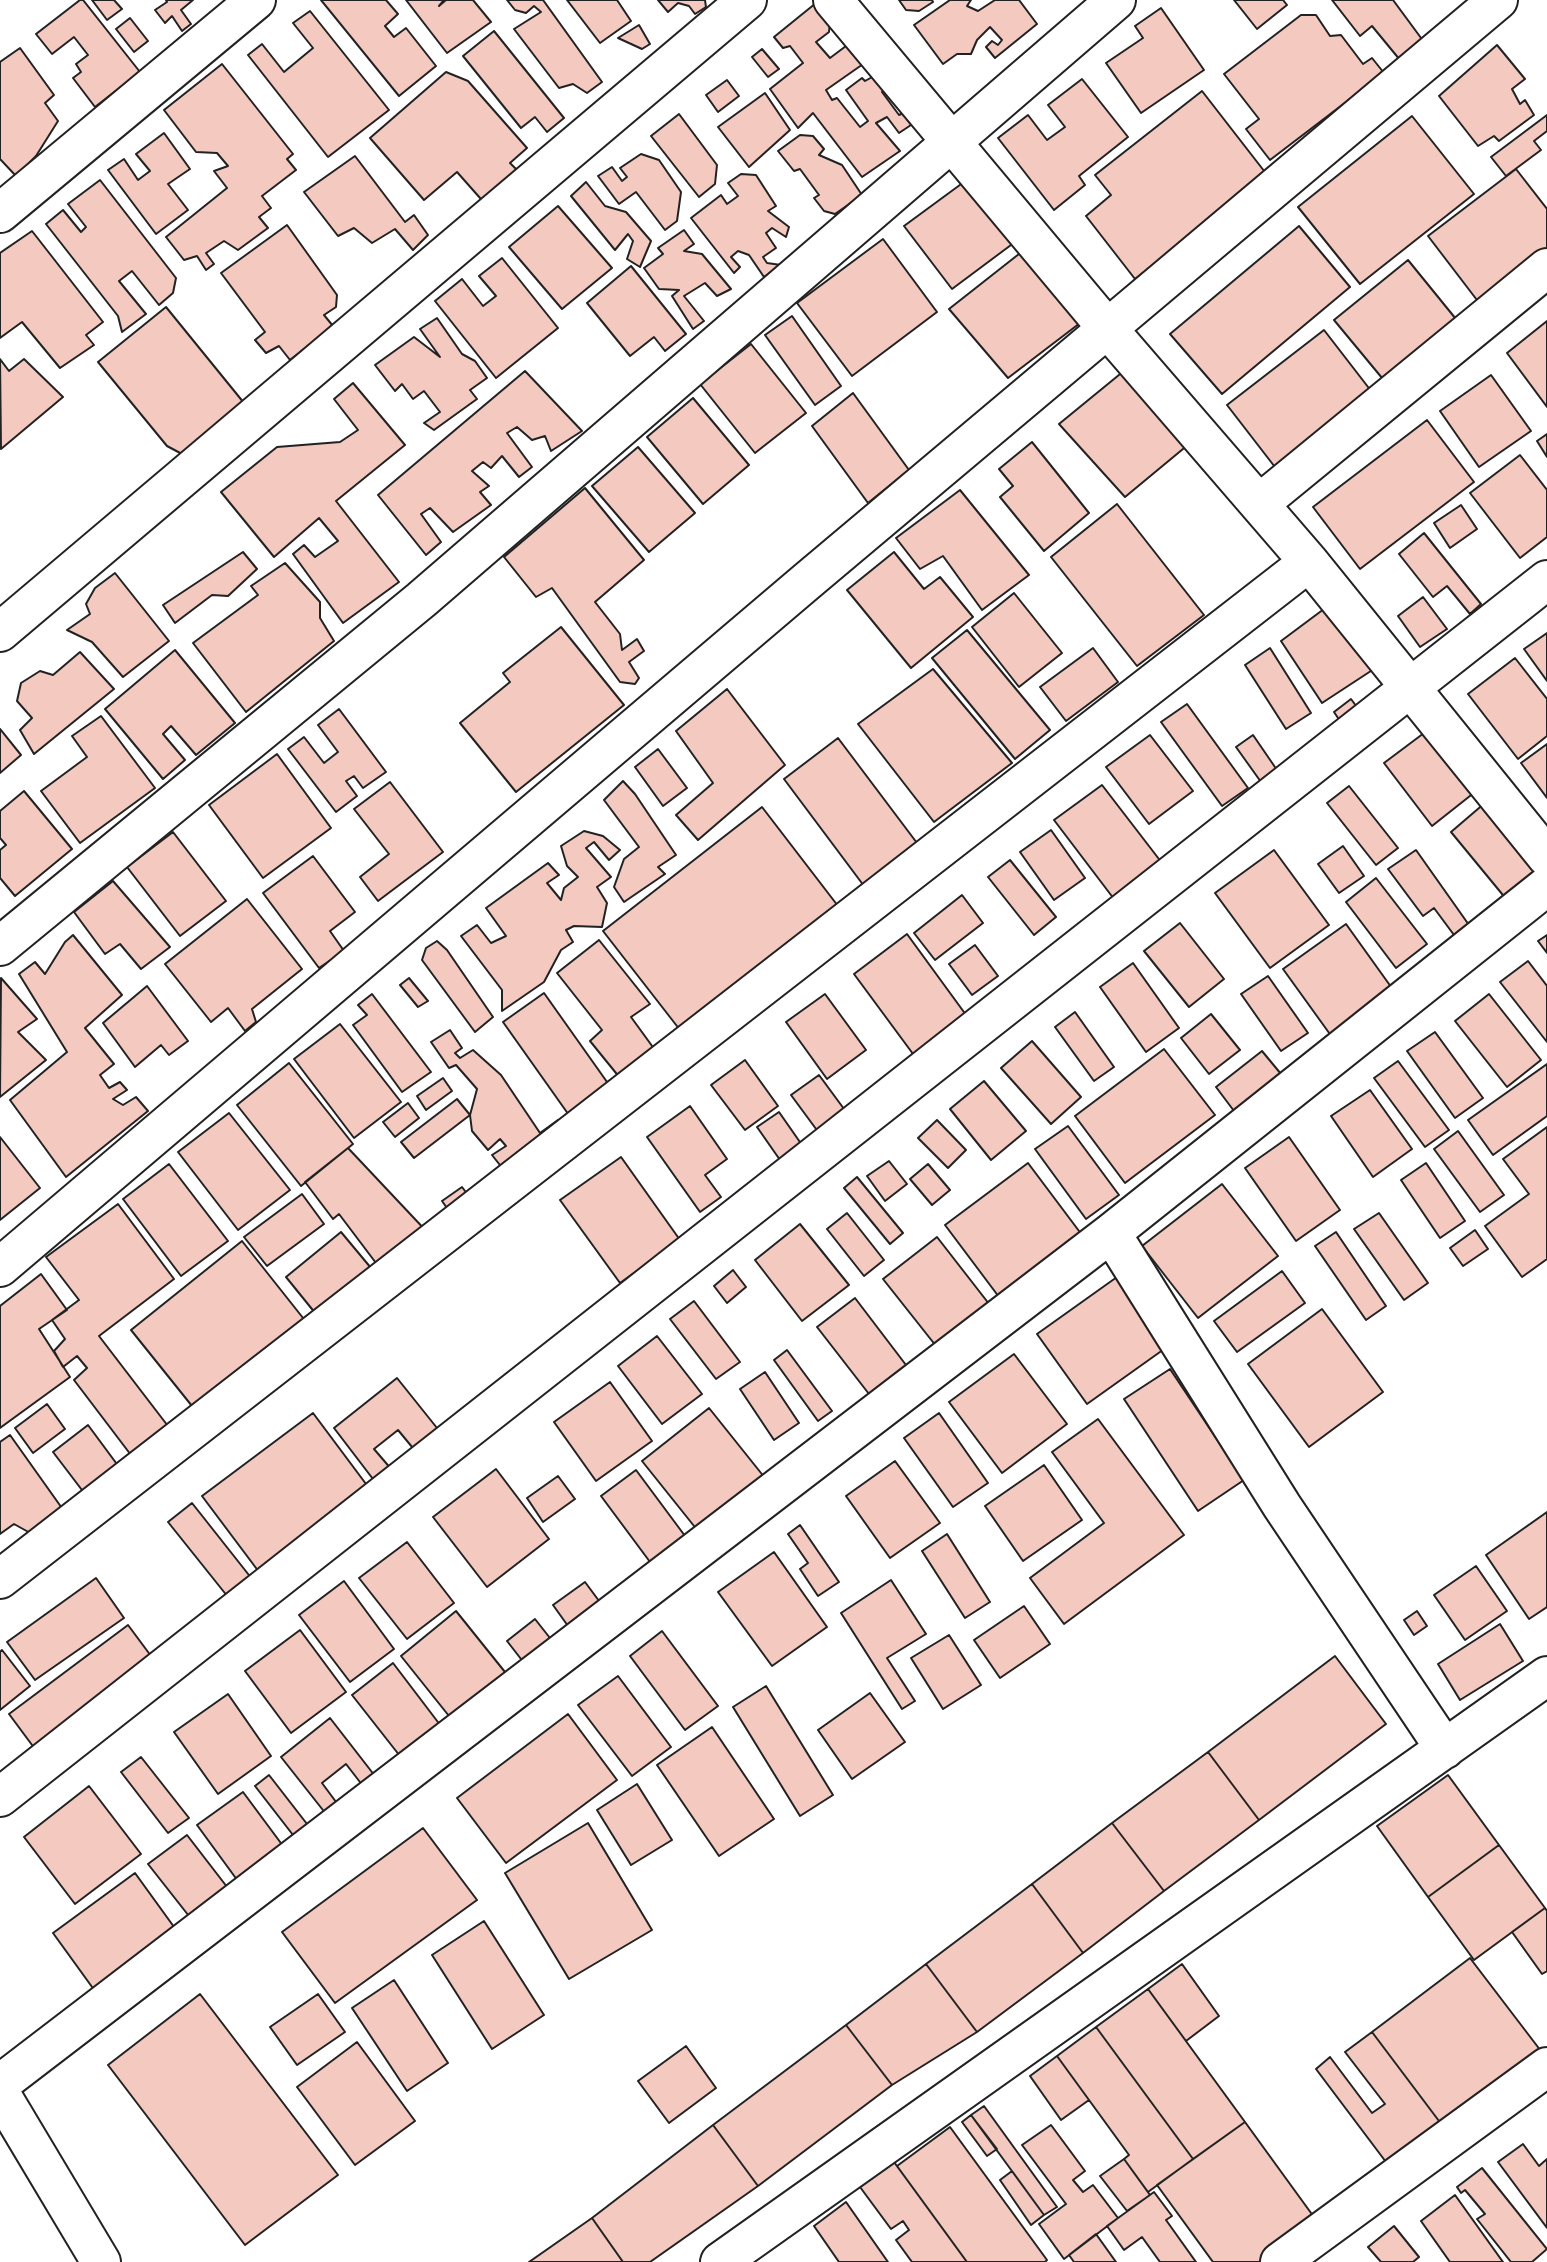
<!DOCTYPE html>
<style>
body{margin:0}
canvas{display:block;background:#fff}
</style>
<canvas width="1547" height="2262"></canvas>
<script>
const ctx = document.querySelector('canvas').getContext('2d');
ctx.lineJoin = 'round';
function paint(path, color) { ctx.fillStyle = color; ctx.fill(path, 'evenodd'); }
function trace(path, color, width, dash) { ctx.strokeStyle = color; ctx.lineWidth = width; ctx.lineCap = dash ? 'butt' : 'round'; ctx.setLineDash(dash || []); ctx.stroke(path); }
const building = new Path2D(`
 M80,0H83L140,72L95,107L73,78L81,72L76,64L88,55L74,37L52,54L36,34Z
 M92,0H114L122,9L107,20Z
 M166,0H193L181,10L191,24L182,31L172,16L165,23L155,10L167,2Z
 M321,0H386L398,14L385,26L394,37L406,28L436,66L399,96Z
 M406,0H444L439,6L446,0H473L491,22L447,53Z
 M507,0H543L602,82L587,93L573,84L559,88L514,29L541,12L534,6L526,13L515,10Z
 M567,0H617L631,21L600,43Z
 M658,0H705L706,7L695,14L689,6L678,3L668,12Z
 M899,0H932L933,2L919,11L906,10Z
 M950,0H971L967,6L978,11L995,0H1019L1037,24L995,58L986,47L992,41L998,45L1002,40L990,27L977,40L971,54H957L943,64L914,25Z
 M1234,0H1283L1287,5L1257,29Z
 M1332,0H1393L1424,42L1400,60L1372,26L1360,36Z
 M816,3L830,21L829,32L816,42L830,58L850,43L866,62L826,90L832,100L837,98L860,127L868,121L846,90L862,78L865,81L874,76L886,88L882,92L899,115L903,113L911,125L899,133L887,117L876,123L900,151L862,177L813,113L798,128L770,89L803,63L790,46L783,48L774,37Z
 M1161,8L1204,70L1141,113L1106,63L1143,38L1135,26Z
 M310,11L389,110L328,157L248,55L262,44L284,72L313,48L293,23Z
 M1301,15H1316L1330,36L1341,35L1363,64L1372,58L1384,73L1270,160L1246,129L1259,119L1224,74Z
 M130,18L148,41L134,52L116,29Z
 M639,25L650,44L642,49L618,38Z
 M494,31L564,118L547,132L535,117L521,128L463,56Z
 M1497,45L1525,79L1512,89L1520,104L1525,100L1534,115L1499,141L1494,136L1478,146L1439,96Z
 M20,48L54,95L45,103L58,121L36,156L16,176L0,159V62Z
 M762,49L779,69L768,77L752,57Z
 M222,64L293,154L287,159L296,170L262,196L271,208L259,217L268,228L238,250L224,241L206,253L214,264L206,270L197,256L184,260L166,237L227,188L214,171L228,166L217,153L196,152L164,110Z
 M446,72L468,81L527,148L510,163L523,176L488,207L457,172L424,200L370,138Z
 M1082,79L1128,137L1079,176L1085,185L1054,210L998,138L1028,115L1047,140L1065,127L1048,105Z
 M727,80L739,96L718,112L706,95Z
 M1202,91L1268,176L1135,279L1086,216L1111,195L1095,175Z
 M765,93L790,130L749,167L718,127Z
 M679,114L717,165L715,184L699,197L651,136Z
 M1547,115V131L1534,141L1541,150L1506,176L1491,157Z
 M1412,116L1474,194L1360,284L1298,207Z
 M164,133L190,169L168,184L188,210L156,234L108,170L124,159L138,180L150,171L136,154Z
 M800,135L813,136L824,149L819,155L842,165L862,195L835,214L824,211L814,198L819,195L800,169L794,171L778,151Z
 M641,154L659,160L681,192L677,221L665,230L636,192L619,204L598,176L612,167L622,181L627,177L620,168Z
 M355,156L405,222L414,215L428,235L413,250L395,229L372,243L354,228L338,236L304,192Z
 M1516,169L1547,209V252L1480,304L1428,236Z
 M741,174L756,175L776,206L768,211L789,227L786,237L772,228L766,233L776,248L763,257L767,263L781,265L764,277L749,255L738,251L731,257L740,267L734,273L691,218L721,195L727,204L738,196L728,183Z
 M968,179L1015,242L952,289L904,226Z
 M100,180L176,278L173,293L159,305L132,271L119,281L146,314L122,332L118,316L46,224L63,210L81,232L86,227L68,204Z
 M586,182L605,206L626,212L651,241L640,267L627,259L633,241L628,234L615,250L571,196Z
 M558,206L612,268L562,309L509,247Z
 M287,225L337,295L336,307L324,315L333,326L290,360L279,346L266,353L255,340L265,332L221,273Z
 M1299,226L1350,287L1222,394L1170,334Z
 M684,230L694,244L684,251L702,254L731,289L717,296L705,283L684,296L704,321L693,329L672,296L679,290L659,289L644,268L663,254L658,248Z
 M32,231L103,322L86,335L94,345L60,368L22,322L0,338V253Z
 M883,239L937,312L852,376L797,303Z
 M1024,250L1084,320L1008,378L949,309Z
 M502,258L558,328L496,378L435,301L462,279L483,306L496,296L479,276Z
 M1408,260L1460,324L1387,384L1334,320Z
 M631,266L686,334L665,351L654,337L630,356L587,303Z
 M166,307L244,403L182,454L167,446L98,362Z
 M792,316L841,386L815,405L765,335Z
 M437,318L462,354L475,361L487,378L470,390L477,399L434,430L424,423L440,412L424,391L413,399L402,384L395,391L375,365L414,337L440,357L420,329Z
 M1547,321V407L1507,353Z
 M1324,330L1375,396L1278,471L1227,405Z
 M751,344L806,413L755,453L700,384Z
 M0,359L9,371L24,359L63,397L1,449Z
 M1125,370L1189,444L1125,497L1059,424Z
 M525,371L582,431L551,451L545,436L532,440L517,427L507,433L532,467L519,477L502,456L491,468L483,462L472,471L489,486L480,492L491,505L453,532L430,508L421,514L441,542L426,555L378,495Z
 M1491,375L1531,431L1479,467L1440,411Z
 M353,383L405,445L336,501L399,582L343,623L293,554L304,545L315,557L338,541L319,518L274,557L221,492L277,447L340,442L358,430L334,399Z
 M853,393L909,470L868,503L812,426Z
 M693,398L749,465L703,504L647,437Z
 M1427,420L1474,482L1360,569L1313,507Z
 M1547,434V457L1537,441Z
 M1032,442L1089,513L1044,551L1000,497L1013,486L999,469Z
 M638,447L695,513L649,552L592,486Z
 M1520,455L1547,490V537L1520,558L1470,493Z
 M585,488L644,560L595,602L620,634L622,650L637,639L644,651L629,662L639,678L635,684L620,682L552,588L536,597L504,557Z
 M960,490L1029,575L982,610L943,556L920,569L896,538Z
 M1117,504L1204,615L1137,666L1051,557Z
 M1461,505L1477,529L1450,548L1434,523Z
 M1424,533L1481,604L1470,614L1447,586L1433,597L1399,554Z
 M243,552L257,569L228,596L212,595L175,623L163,605Z
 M894,552L924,589L940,577L973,617L911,668L847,590Z
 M285,563L320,602V618L334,641L246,712L193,643L258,595L251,586Z
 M115,573L169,641L123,677L92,642L67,630L90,614L86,604L95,588Z
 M1014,593L1062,653L1019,687L972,627Z
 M1423,597L1447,629L1420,647L1398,616Z
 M1332,603L1377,667L1322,703L1281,641Z
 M561,627L624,705L516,792L460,723L510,682L503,673Z
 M967,630L1050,730L1015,759L932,658Z
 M1547,633V681L1524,649Z
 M1093,648L1118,682L1066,721L1040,687Z
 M1270,648L1311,713L1286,729L1245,665Z
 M175,650L235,723L196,755L171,726L163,734L185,760L163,779L105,709Z
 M80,652L114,689L34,754L20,730L32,718L17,701L21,683L40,671L53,675Z
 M1515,658L1547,699V736L1518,759L1468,694Z
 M933,669L1012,763L934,822L858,724Z
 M727,689L785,765L698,840L676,815L713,783L676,731Z
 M1351,699L1362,714L1344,727L1334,712Z
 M1187,704L1248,788L1222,806L1161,722Z
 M339,709L386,772L363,788L354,776L346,781L357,796L336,812L288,749L304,737L324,763L338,752L318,725Z
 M101,716L155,788L80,843L41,791L87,757L72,736Z
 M0,729L21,755L0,773Z
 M1428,730L1475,792L1432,826L1384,763Z
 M1150,735L1193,791L1149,824L1106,767Z
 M1253,735L1277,770L1261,782L1236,747Z
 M838,738L923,851L867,890L784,779Z
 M1547,744V798L1521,763Z
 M658,749L687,788L663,806L635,767Z
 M277,754L331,828L263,878L209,805Z
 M623,781L635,794L676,855L658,867L665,874L624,902L614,887L624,859L639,847L604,800Z
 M390,782L443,852L378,901L360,877L389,854L354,809Z
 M1102,785L1162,863L1114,899L1054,820Z
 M1349,786L1398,848L1376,865L1327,803Z
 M24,791L72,849L15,896L0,878V850L6,845L0,838V811Z
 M1493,796L1547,861L1507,900L1451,832Z
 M762,807L838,906L680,1030L603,931Z
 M1051,830L1085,878L1054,900L1020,852Z
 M584,831L603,836L620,850L609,860L594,842L586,848L611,877L597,887L607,903L602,927L574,926L566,930L573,942L561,950L544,982L502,1011V990L461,936L477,925L491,943L506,936L486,908L548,863L559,875L547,883L561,900L564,888L578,877L567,866L561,846Z
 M173,832L226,901L180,936L127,867Z
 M1343,846L1364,876L1339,893L1318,864Z
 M1274,850L1329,925L1270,968L1215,893Z
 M1416,850L1469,925L1454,935L1434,908L1423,916L1388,869Z
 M313,856L355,912L330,931L344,951L319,968L263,893Z
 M1010,860L1056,917L1034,935L988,877Z
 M1376,878L1427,944L1396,968L1346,902Z
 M113,881L170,947L141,969L120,944L105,954L74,912Z
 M962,895L983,923L935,960L914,933Z
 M247,899L302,969L252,1009L256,1022L245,1031L228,1008L211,1022L165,964Z
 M1180,923L1224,979L1189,1007L1144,951Z
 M1346,924L1394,991L1332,1037L1283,969Z
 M907,934L969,1019L916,1058L854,974Z
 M73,935L122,995L85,1028L114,1064L100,1075L109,1088L120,1082L127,1090L113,1099L123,1105L136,1097L148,1111L66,1177L10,1100L67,1052L19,974L35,962L45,974L65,942Z
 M1547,935V953L1538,941Z
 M599,940L650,1004L631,1017L655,1050L620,1078L590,1041L602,1030L557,973Z
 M437,941L447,950L493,1017L475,1032L422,960L426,948Z
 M975,945L998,976L972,995L949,964Z
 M1528,961L1547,986V1042L1500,982Z
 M1133,963L1179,1028L1146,1052L1100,987Z
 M1268,976L1308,1033L1281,1051L1241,994Z
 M1,978L37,1019L18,1032L46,1060L0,1097Z
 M409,978L428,1001L418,1007L400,985Z
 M147,986L188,1041L169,1055L161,1045L135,1067L103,1023Z
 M544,993L612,1089L571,1118L503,1022Z
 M372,994L431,1072L402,1092L353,1025L367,1015L358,1005Z
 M825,994L866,1050L827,1079L786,1022Z
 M1489,994L1541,1060L1507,1087L1455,1021Z
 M1075,1012L1114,1067L1094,1081L1055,1027Z
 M1211,1014L1240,1050L1209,1074L1181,1038Z
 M340,1024L401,1102L354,1138L294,1059Z
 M450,1030L462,1048L455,1053L460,1058L473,1050L501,1075L540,1133L558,1120L568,1127L507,1174L492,1155L506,1146L500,1139L488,1150L472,1131L470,1115L477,1089L456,1065L449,1068L431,1042Z
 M1435,1032L1483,1098L1455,1118L1407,1051Z
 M1032,1041L1081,1097L1051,1124L1001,1068Z
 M1164,1049L1215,1115L1125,1183L1075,1116Z
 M1262,1051L1281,1074L1234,1111L1216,1087Z
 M745,1060L778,1106L745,1130L711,1085Z
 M1398,1061L1449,1130L1425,1147L1374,1078Z
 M289,1063L353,1144L301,1186L237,1105Z
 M1547,1064V1116L1493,1155L1468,1120Z
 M819,1075L847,1113L819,1133L791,1095Z
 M443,1078L452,1091L426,1110L417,1096Z
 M984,1081L1026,1131L991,1160L950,1109Z
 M1370,1090L1412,1149L1373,1177L1331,1116Z
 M457,1099L470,1115L414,1158L401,1142Z
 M408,1103L419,1118L395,1137L383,1122Z
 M690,1106L727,1159L705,1175L721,1197L700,1212L647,1137Z
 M779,1112L802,1145L780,1160L757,1127Z
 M229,1113L290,1190L238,1230L178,1152Z
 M937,1120L966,1150L948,1168L918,1138Z
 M1068,1126L1119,1195L1086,1219L1035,1149Z
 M1547,1127V1259L1522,1277L1485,1226L1529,1194L1503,1159Z
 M1458,1131L1504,1195L1480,1212L1434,1149Z
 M0,1137L40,1188L0,1220Z
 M1289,1137L1340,1210L1296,1241L1245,1168Z
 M348,1148L429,1234L382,1271L339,1214L333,1219L305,1182Z
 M621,1157L680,1240L620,1283L560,1200Z
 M889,1161L907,1184L885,1201L867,1176Z
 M1028,1163L1088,1243L1005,1305L945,1225Z
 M1426,1163L1465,1221L1440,1238L1401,1180Z
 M169,1164L228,1241L181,1276L123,1199Z
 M928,1164L950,1190L932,1205L910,1179Z
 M857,1177L903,1233L890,1244L844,1188Z
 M1222,1184L1278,1256L1198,1318L1142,1246Z
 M462,1187L474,1203L454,1218L442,1201Z
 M302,1194L324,1224L267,1266L244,1237Z
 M118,1204L174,1279L99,1336L171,1430L134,1459L74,1380L87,1368L77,1356L63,1367L54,1351L65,1339L52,1320L79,1300L46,1257Z
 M847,1213L884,1260L864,1276L827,1229Z
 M1379,1213L1428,1283L1404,1300L1354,1229Z
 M800,1224L849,1285L802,1321L755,1260Z
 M1475,1230L1488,1249L1463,1266L1450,1248Z
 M341,1232L376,1274L320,1319L286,1277Z
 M1336,1232L1386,1306L1366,1320L1315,1246Z
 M937,1237L993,1309L940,1351L883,1279Z
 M242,1241L307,1323L196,1411L131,1330Z
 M733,1270L746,1287L727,1303L714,1286Z
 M1282,1271L1305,1303L1237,1352L1214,1321Z
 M41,1274L67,1310L39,1329L70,1377L0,1428V1306Z
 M1117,1277L1167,1347L1087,1404L1037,1334Z
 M855,1298L906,1365L869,1394L817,1327Z
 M694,1301L740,1362L716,1379L670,1319Z
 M1322,1309L1383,1392L1309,1447L1248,1364Z
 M657,1336L702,1394L662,1424L618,1366Z
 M787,1350L832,1411L818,1421L774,1360Z
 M1014,1354L1067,1424L1002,1473L949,1402Z
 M1170,1369L1244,1480L1198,1511L1124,1399Z
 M765,1372L799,1423L774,1440L740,1389Z
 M397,1378L441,1433L417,1453L398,1430L374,1449L392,1470L376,1483L334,1428Z
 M610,1382L652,1441L596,1481L554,1422Z
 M47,1404L65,1429L33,1453L15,1428Z
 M709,1408L769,1483L702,1536L642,1461Z
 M313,1413L372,1492L262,1576L202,1496Z
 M939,1413L988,1483L953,1507L904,1438Z
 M1098,1419L1184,1535L1064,1624L1030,1578L1104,1523L1052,1452Z
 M88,1425L122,1471L88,1498L53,1452Z
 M10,1435L64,1511L32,1534L14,1524L0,1534V1442Z
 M895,1461L940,1523L890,1558L846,1496Z
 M1044,1465L1082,1520L1023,1561L985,1506Z
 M496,1469L549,1539L487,1587L433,1517Z
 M636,1470L688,1540L653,1566L601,1496Z
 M558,1476L575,1499L543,1522L527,1498Z
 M192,1503L256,1584L232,1602L168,1522Z
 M1547,1512V1607L1529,1619L1486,1555Z
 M800,1525L839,1582L818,1596L800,1569L808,1563L788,1534Z
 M947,1534L990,1602L965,1618L922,1551Z
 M407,1542L454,1603L407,1639L359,1578Z
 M774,1552L827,1627L772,1666L718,1592Z
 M1476,1566L1507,1611L1465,1640L1434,1595Z
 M96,1578L124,1618L35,1680L7,1642Z
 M891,1580L926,1634L887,1658L915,1701L902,1709L841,1613Z
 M344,1581L394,1649L350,1682L299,1615Z
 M585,1582L605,1609L573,1633L553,1605Z
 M1024,1606L1050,1644L1000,1678L974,1640Z
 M456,1611L513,1682L457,1726L401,1656Z
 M1417,1611L1427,1626L1414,1635L1404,1620Z
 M535,1619L557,1647L528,1668L507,1641Z
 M1500,1624L1523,1661L1460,1700L1438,1664Z
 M128,1625L154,1660L35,1749L9,1714Z
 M300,1630L346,1692L291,1733L245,1671Z
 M662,1631L718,1706L685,1730L630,1656Z
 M949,1635L981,1685L943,1709L911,1658Z
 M2,1650L30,1686L0,1710V1652Z
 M1335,1656L1386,1724L1259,1820L1208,1752Z
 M393,1663L447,1734L407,1765L352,1695Z
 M618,1676L671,1747L632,1776L578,1705Z
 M766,1686L833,1795L800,1816L733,1707Z
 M870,1693L905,1742L852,1779L818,1730Z
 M228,1694L271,1756L218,1794L174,1732Z
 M568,1714L617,1780L506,1863L457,1798Z
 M330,1718L375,1776L363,1786L346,1764L322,1783L342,1810L330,1819L281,1757Z
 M712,1727L774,1819L719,1856L657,1765Z
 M1208,1752L1259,1820L1164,1891L1112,1823Z
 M141,1757L189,1818L168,1833L121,1772Z
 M269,1775L314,1833L300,1844L255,1786Z
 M1448,1775L1499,1845L1428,1897L1377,1826Z
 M637,1784L672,1840L631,1865L597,1810Z
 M89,1786L141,1854L75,1904L24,1837Z
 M243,1792L289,1854L243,1888L197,1825Z
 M588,1823L652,1930L569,1979L505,1873Z
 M1112,1823L1164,1891L1083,1953L1032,1884Z
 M423,1828L477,1900L335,2003L282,1932Z
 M187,1835L234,1896L196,1925L148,1864Z
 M1499,1845L1545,1908L1474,1960L1428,1897Z
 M135,1873L182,1938L100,1998L53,1933Z
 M1032,1884L1083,1953L977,2032L926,1964Z
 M1545,1908L1547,1911V1971L1542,1974L1512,1932Z
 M484,1921L544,2015L492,2049L432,1955Z
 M1470,1958L1544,2055L1445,2129L1372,2032Z
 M926,1964L977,2032L892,2085L846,2025Z
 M1182,1964L1219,2016L1186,2041L1148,1989Z
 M394,1980L448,2063L407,2091L352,2008Z
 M1148,1989L1245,2122L1193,2159L1096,2027Z
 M200,1994L338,2175L245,2245L108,2065Z
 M318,1994L345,2032L297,2065L270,2027Z
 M846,2025L892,2085L758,2186L713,2125Z
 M1096,2027L1193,2159L1148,2192L1124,2159L1129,2155L1057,2056Z
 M1372,2032L1445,2129L1392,2170L1316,2069L1330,2057L1372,2113L1385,2104L1345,2052Z
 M357,2042L415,2121L355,2165L297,2087Z
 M686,2046L716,2088L669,2123L638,2081Z
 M1057,2056L1089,2100L1061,2120L1030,2076Z
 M984,2106L1057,2207L1044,2215L971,2115Z
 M971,2115L997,2149L987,2156L962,2122Z
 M1245,2122L1319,2224L1266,2262H1213L1157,2185Z
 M713,2125L758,2186L650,2262H623L592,2218Z
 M1051,2125L1085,2171L1073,2180L1083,2192L1093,2185L1118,2218L1064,2259L1039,2224L1066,2204L1022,2145Z
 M950,2127L1047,2260L1045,2262H967L897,2166Z
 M1523,2144L1539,2166L1547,2159V2228L1498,2162Z
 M1124,2159L1150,2195L1127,2211L1100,2176Z
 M894,2162L967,2262H912L896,2240L909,2230L903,2221L891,2229L860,2187Z
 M1482,2168L1547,2249L1532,2262H1511L1477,2219L1485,2214L1465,2190L1461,2193L1457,2187Z
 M1012,2171L1044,2215L1031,2225L1000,2180Z
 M1154,2192L1172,2216L1166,2220L1196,2262H1160L1142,2237L1124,2250L1107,2226Z
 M1455,2195L1503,2262H1450L1421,2221Z
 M846,2202L888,2262H839L814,2226Z
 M592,2218L623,2262H529Z
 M1394,2226L1419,2257L1413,2262H1381L1368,2247Z
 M1096,2234L1116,2262H1074L1069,2255Z`);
const minor = new Path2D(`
 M833,0L1107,328L1309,562L1547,857
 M0,213L256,0
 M1259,504L1547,268
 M0,632L747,0
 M0,946L421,600L1116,0
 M1111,1233L1282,1506L1445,1749
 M0,1267L806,582L1498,0
 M0,1579L1309,562
 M0,1797L1547,580
 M0,2084L1111,1233L1547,886
 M720,2262L1547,1676
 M1280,2262L1547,2067`);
const major = new Path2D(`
 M0,2093L101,2262`);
paint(building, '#f3c9c0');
trace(building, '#222', 2);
trace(minor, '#222', 42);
trace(major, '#222', 42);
trace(minor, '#fff', 38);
trace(major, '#fff', 38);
</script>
